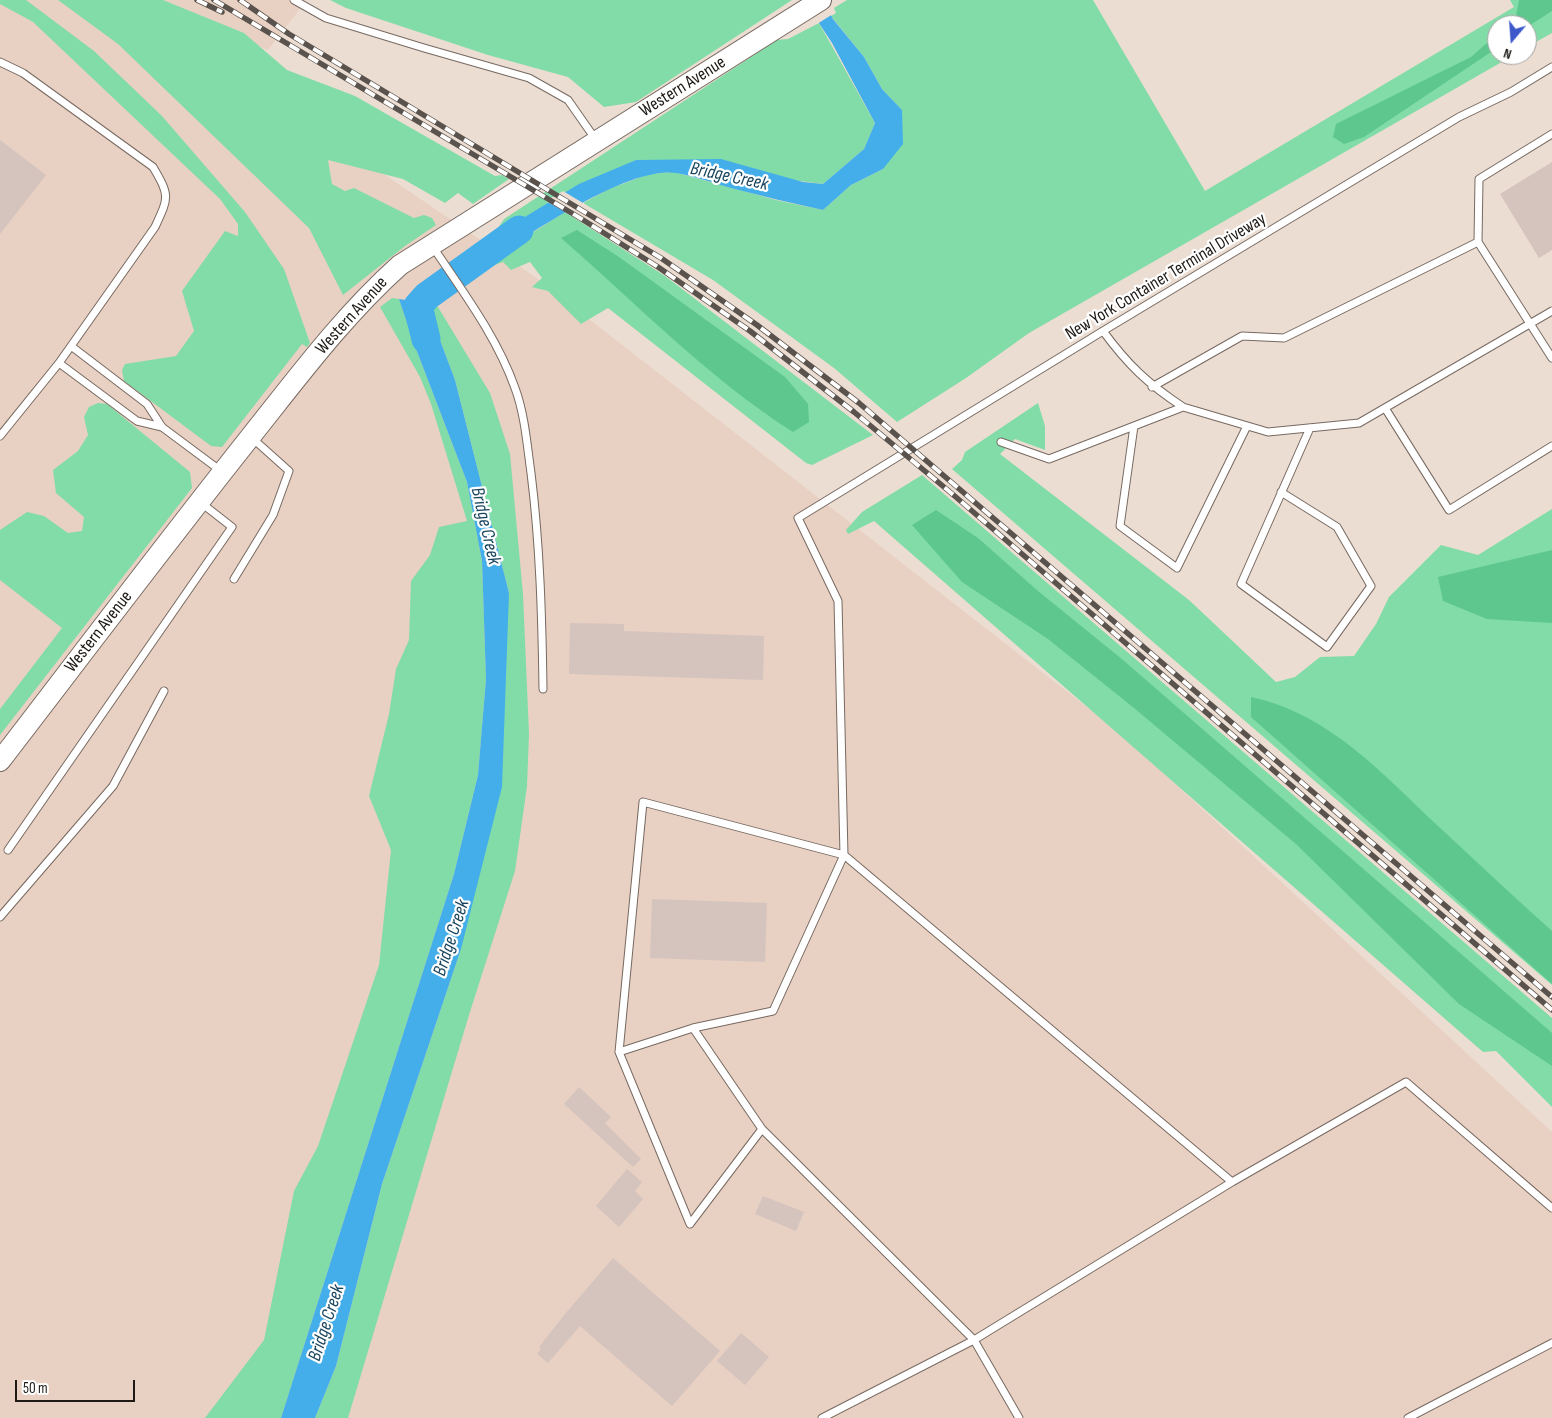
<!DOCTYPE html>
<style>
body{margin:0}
#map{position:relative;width:1552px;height:1418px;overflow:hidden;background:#ecddd2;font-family:"Sofia Sans Condensed",sans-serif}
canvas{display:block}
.north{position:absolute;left:1487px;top:15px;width:50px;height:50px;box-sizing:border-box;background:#fff;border:1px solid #a5a3a1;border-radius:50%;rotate:198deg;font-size:14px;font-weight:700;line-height:20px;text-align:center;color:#1e1915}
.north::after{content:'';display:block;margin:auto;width:18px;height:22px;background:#3d58cb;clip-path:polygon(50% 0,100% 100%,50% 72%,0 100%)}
.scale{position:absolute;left:15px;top:1380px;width:120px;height:22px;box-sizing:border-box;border:2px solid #1e1915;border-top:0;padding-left:6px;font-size:15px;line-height:18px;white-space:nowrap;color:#1e1915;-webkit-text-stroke:4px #fff;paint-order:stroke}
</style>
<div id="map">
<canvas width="1552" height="1418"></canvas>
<div class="north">N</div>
<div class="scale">50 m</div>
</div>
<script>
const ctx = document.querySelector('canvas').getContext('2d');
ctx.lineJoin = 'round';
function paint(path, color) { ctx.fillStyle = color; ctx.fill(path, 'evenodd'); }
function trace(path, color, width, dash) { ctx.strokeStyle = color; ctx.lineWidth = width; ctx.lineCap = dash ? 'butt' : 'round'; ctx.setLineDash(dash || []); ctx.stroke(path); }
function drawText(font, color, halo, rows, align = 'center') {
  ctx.font = font + ' "Sofia Sans Condensed",sans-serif'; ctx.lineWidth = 4.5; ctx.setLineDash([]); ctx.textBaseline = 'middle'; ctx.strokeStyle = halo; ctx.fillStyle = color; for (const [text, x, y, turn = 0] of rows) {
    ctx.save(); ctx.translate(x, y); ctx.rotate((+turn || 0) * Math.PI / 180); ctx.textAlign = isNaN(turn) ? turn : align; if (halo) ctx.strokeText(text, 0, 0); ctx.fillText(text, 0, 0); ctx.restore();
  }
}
const built = new Path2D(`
 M0,0H87L256,87L535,277L1119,732L1552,1132V1418H0Z
 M151,0H307L268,50Z`);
const green = new Path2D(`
 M0,0H26L94,51L162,116L245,212L284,269L310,343L307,347L302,344L222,447L211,446L124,381L122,370L125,364L176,356L194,331L182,291L225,231L238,236V224L220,199L33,22L0,4Z
 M58,0H163L244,33L287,70L355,96L495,176L502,175L509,179L473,204L458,193L445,203L403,179L328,160L332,184L345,191L354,188L414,218L424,215L432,218L436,225L405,246L343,295L309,228L118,44Z
 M330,0H792L636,102L604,107L568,77L488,55L346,8Z
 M847,0H1093L1205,191L1514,7L1510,0H1552V33L1527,47V25H1497V55H1514L1029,333L966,378L897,422L834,368L713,280L583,203L609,189L649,174L674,172L776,200L823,210L851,185L883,169L902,110L882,89L864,57L831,16L836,13L834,8Z
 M819,23L875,123L864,149L823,184L636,160L492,237L504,219L777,40L788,39Z
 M565,212L665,276L873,435L812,465L806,463L608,308L581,324L548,291L532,287L542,278L530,262L511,270L503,262L481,270L483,264Z
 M392,298L399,299L413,341L467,482L482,561L486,679L478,775L454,874L281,1418H205L264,1340L294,1191L318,1146L379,965L391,850L369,796L389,714L396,669L409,640L411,581L430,555L439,527L467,521L431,404L420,377L380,307Z
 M426,303L438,307L490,393L510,454L523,594L529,734L527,786L515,871L469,1015L348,1418H315L336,1366L382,1184L461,949L509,593L455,380Z
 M98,403L107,404L190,472L192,488L0,735V709L62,628L0,580V530L27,512L44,516L68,533L82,531L84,517L56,493L53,470L78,451L88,435L84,417L89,407Z
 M1038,403L1045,426V450L1015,439L1000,454L1189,600L1276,682L1295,677L1320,657L1354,656L1376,624L1389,597L1441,545L1478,555L1552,509V985L952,469L962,460L965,452Z
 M922,475L1552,1018V1107L1496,1051L1483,1052L874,521L848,534L846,530L862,512Z`);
const forest = new Path2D(`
 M1519,0H1552V11L1527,27V25H1507L1516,16Z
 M1497,34V48L1364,137L1344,144L1333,137L1336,124L1471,57Z
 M577,230L619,257L785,377L808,404L809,422L793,432C708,378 637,304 561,238Z
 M936,510L978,538L1038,591L1123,660L1552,1033V1066L1459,1004L1296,844L1134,708L1048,639L962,582L912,525Z
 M1552,550V623L1487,619L1443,601L1438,577Z
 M1251,697C1328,713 1383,774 1438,826C1476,861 1514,897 1552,931V984L1251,717Z`);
const water = new Path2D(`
 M804,0H823L833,19L864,57L882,89L902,110L903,144L883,169L851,185L823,210C792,203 761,196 731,188C713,183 694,176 676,173C628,165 524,238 483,264L492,237L579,184L636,160L721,159L803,182L823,184L864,149L875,123L832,43Z
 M399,299L426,303L455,380L509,593L502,787L461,949L382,1184L336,1366L315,1418H281L454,874L478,775L486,679L482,561L467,482L413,341Z`);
const pier = new Path2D(`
 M802,0H826L833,14L817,24Z
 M563,191L583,203L585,204L567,213L546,201Z`);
const river = new Path2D(`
 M426,339L418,306L427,296L519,230`);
const building = new Path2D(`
 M0,140L46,175L0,234Z
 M1552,162V250L1539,258L1500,194Z
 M570,623L624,624V631L764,636L763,680L569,674Z
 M652,899L767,903L765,962L650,958Z
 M579,1087L611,1117L605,1123L641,1159L633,1167L564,1104Z
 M627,1169L642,1182L635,1191L643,1199L619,1227L596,1206Z
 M763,1196L804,1212L796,1231L755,1214Z
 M613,1258L720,1351L672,1406L580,1326L548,1363L537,1354L541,1349L539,1347L565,1314Z
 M741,1333L769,1357L745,1385L717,1361Z`);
const lane = new Path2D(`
 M294,0L326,18L424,48L529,78L568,100L596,140
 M0,62L23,73L153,167C170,196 169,197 155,227L59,363L0,436
 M1478,242L1552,358
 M433,247C463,292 497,337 515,388C525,415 527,445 531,473C540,545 542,617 543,689
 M71,346L147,404L162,427L221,471
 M59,363L137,421L162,427
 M1152,387L1242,336L1284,338L1478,242L1479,179L1552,134
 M1183,407L1268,432L1359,423L1552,311
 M1385,408L1449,510L1552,446
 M1134,426L1120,526L1177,568L1247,426
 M1001,442L1049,459L1183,407C1148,384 1128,365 1103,331
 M1281,492L1337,527L1371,586L1327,647L1241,584L1310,428
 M234,579L273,515L289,471L251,437
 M8,850L232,527L200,502
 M0,917L113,786L164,691
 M693,1028L619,1052L643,802L844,855L1232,1182
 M619,1052L690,1224L762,1129
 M822,1418L974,1340L1232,1182L1406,1082L1552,1208
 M1019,1418L974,1340L762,1129L693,1028L773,1011L844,855L838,601L798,518L1103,331L1459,117L1511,92L1552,67
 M1408,1418L1552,1343`);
const secondary = new Path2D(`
 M0,761C83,653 166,543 251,436C298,377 344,315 400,265L821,0`);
const rail = new Path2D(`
 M197,0L222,12
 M214,0L580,218L658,267L750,331L854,412L950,492L1552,1010
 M240,0L289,34L661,258L757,325L859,403L1552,997`);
const streetNames = [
 ["Western Avenue",683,87,-32],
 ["New York Container Terminal Driveway",1166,277,-31],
 ["Western Avenue",352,316,-48],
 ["Western Avenue",99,632,-52]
];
const waterNames = [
 ["Bridge Creek",729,177,12],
 ["Bridge Creek",485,526,77],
 ["Bridge Creek",452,938,-72],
 ["Bridge Creek",327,1323,-72]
];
paint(built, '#e8d1c3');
paint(green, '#82dca8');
paint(forest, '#5dc78e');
paint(water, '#44aeea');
paint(pier, '#ecddd2');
trace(river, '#44aeea', 29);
paint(building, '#d5c3be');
trace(lane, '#776961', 9);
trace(secondary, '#776961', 22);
trace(lane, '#fff', 7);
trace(secondary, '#fff', 20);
trace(rail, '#5a524c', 5.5);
trace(rail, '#fff', 4, [11]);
drawText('18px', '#1e1915', '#fff', streetNames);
drawText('italic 19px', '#1a455e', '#fff', waterNames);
</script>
